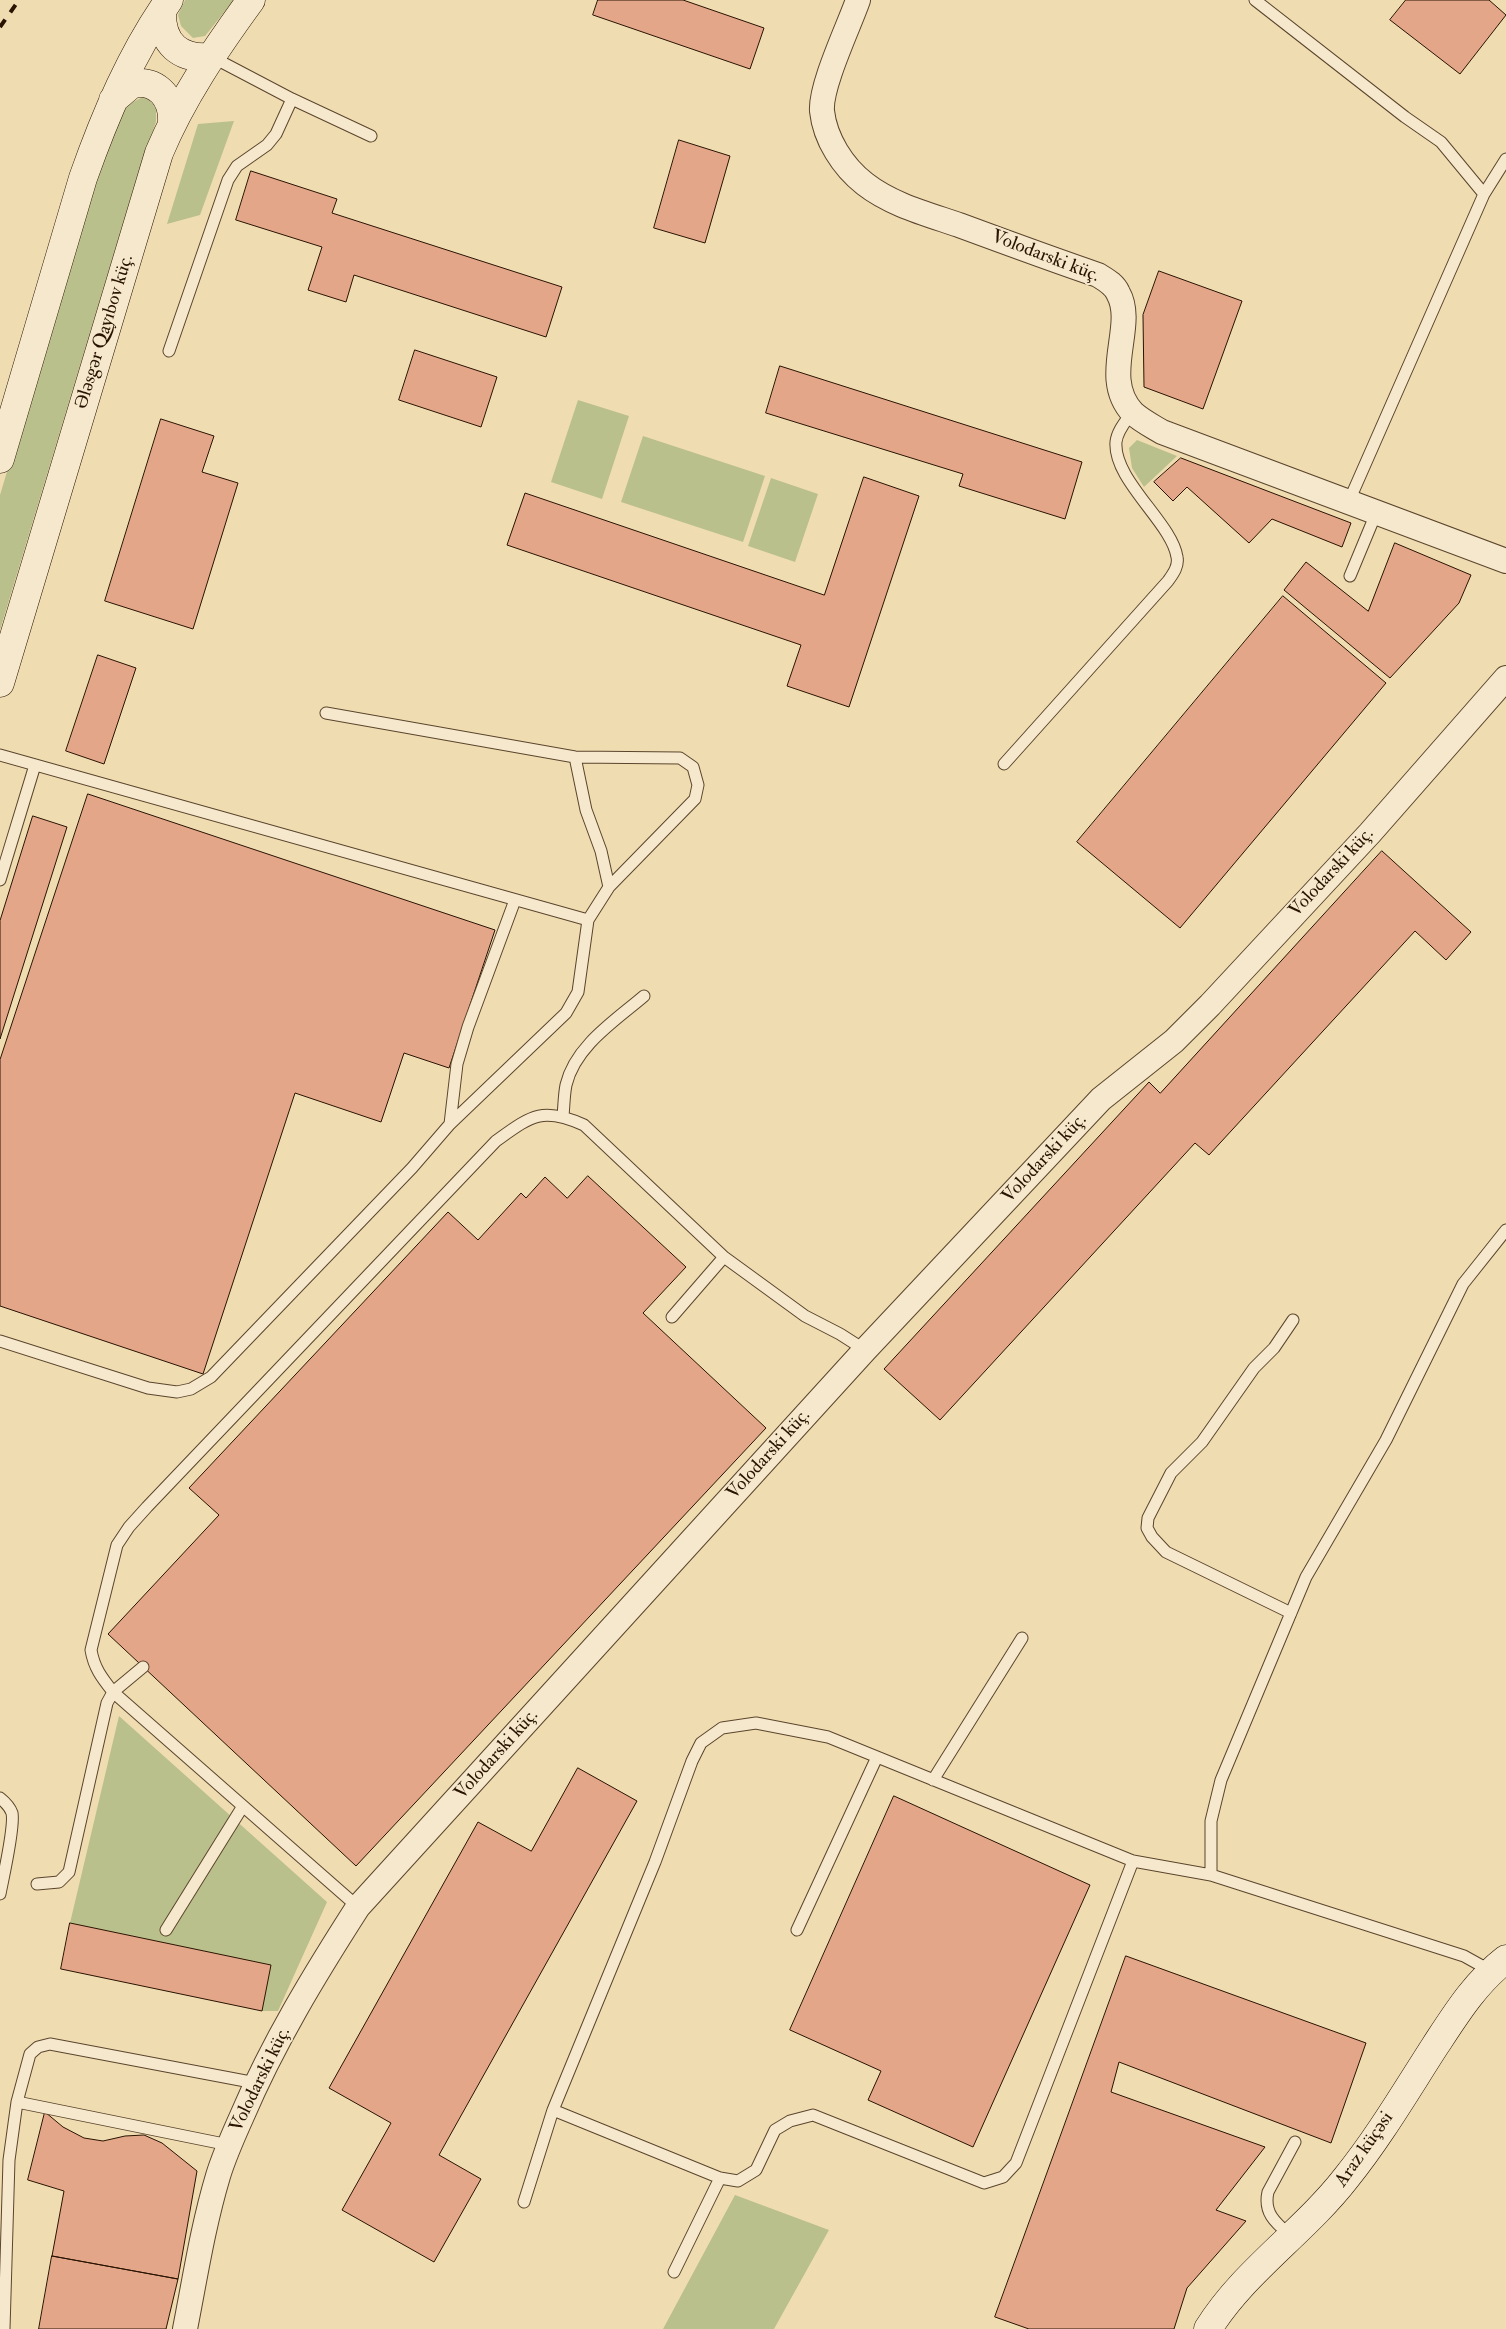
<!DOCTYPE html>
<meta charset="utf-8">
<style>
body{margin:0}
canvas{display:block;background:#f0dcb1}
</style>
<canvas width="1506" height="2329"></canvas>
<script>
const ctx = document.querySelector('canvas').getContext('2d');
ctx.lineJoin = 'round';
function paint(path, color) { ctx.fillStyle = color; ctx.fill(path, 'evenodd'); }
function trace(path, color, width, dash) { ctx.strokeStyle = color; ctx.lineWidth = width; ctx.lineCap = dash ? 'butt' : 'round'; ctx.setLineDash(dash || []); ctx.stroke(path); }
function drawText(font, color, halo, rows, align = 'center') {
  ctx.font = font + ' "IM FELL Double Pica",serif'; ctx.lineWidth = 4; ctx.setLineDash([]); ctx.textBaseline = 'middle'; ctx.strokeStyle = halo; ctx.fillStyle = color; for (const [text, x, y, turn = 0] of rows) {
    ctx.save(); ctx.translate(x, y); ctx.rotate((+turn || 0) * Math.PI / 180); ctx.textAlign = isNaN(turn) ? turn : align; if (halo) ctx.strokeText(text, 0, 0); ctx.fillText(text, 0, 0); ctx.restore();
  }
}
const green = new Path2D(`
 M185,0H234L205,36L193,38L181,26L178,15Z
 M143,97L149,100L156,107V122L138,173L0,630V495L100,161C111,134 114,109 143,97Z
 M234,121L200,215L167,224L198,124Z
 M578,400L629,416L602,499L551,482Z
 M643,436L765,476L743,542L621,502Z
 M1137,440L1177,456L1144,487L1132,468L1129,448Z
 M771,478L818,494L795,562L748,546Z
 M119,1716L327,1902L278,2011H262L271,1965L70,1923Z
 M735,2195L829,2230L774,2329H663Z`);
const building = new Path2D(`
 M598,0H683L764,28L750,69L593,15Z
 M1406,0H1489L1506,15L1460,74L1390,20Z
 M679,140L730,156L705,243L654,228Z
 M251,171L337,199L332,213L562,287L546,337L354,275L346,302L308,290L322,247L236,220Z
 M1159,271L1242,301L1203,409L1144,387L1143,315Z
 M415,350L497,377L481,427L399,400Z
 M780,366L1082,462L1065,519L959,486L963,474L766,413Z
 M161,419L214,436L202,472L238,483L193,629L105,601Z
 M1181,458L1351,523L1342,547L1272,519L1249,543L1187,487L1173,501L1154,482Z
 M864,477L919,496L849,707L787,686L801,645L507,545L525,493L824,595Z
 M1395,543L1471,575L1459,603L1390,678L1284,590L1306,562L1368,611Z
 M1283,596L1386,683L1180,928L1077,842Z
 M98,655L136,668L104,764L66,751Z
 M88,794L495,930L449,1068L404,1053L381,1122L295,1093L203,1374L0,1306V1060Z
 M33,816L67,827L0,1039V921Z
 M1382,851L1471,932L1446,960L1415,931L1209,1155L1195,1143L940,1420L884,1369L1149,1082L1160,1093Z
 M588,1176L686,1267L643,1313L766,1428L356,1866L108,1634L219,1515L189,1488L448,1212L478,1240L521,1193L526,1198L545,1177L567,1198Z
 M578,1768L637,1801L439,2155L481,2179L434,2262L342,2210L391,2123L329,2088L478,1822L531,1851Z
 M894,1796L1090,1885L973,2147L868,2100L881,2071L790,2030Z
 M70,1923L271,1965L262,2011L61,1969Z
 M1126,1956L1366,2043L1331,2143L1119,2062L1111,2092L1265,2147L1216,2210L1246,2221L1187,2288L1174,2329H1029L995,2317Z
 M45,2112L63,2127L84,2138L103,2141L125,2136L144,2135L162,2143L197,2171L178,2279L52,2256L64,2191L28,2180Z
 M52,2256L178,2279L166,2329H39Z`);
const lane = new Path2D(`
 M1255,0L1405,117L1441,142L1484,194
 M212,57L292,99L371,136
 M169,351L228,180L237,166L267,145L276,134L292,99
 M1349,501L1484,194L1506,159
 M1350,576L1377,511
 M0,755L588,920
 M575,757L586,810L601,851L609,887
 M1004,764L1168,581C1173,574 1179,566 1177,557C1172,523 1113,480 1116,442C1117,431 1126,421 1132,412
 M0,880L35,765
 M563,1116C564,1106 564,1095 566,1085C575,1046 616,1020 644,996
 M450,1124L457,1064L468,1027L515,900
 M672,1317L724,1257
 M0,1341L148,1388L177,1392L191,1389L211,1377L412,1168L450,1124L566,1013L578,992L588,920L609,887L695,799L698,785L693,767L680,758L575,757L326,713
 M1291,1613L1166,1552L1152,1537L1147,1528L1148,1518L1171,1473L1202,1442L1254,1368L1274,1348L1293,1320
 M933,1780L1022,1638
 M0,1798C5,1802 10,1807 12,1813C15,1827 3,1878 0,1894
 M1211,1875V1821L1221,1780L1306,1577L1386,1440L1463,1284L1506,1230
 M37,1884L59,1882L69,1872L107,1703L113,1692L143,1667
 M358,1907L113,1692C102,1678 94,1668 91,1650L117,1545L129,1527L147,1507L496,1141C531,1116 542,1106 584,1125L724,1257L805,1316L840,1334L865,1350
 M166,1930L243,1806
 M797,1930L877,1757
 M17,2102L229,2145
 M553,2110L720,2178L738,2181L756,2170L775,2130L790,2121L813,2115L984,2183L1003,2177L1016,2163L1133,1861
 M524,2202L553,2110L655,1862L692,1761L701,1743L722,1728L756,1723L828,1737L1133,1861L1211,1875L1464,1956L1491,1971
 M1292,2237C1277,2224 1263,2214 1268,2192L1295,2142
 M674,2272L720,2178
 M4,2329L9,2160L17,2102L30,2054L38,2047L50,2044L256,2083`);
const street = new Path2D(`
 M858,0C849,26 820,86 822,111C825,139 843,167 865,184C892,205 927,214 959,225C1005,242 1051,259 1098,275C1106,280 1114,284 1118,293C1137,326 1099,377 1133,413C1142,421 1152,426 1162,432L1506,561
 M185,2329C195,2278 203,2226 218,2176C224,2156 233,2136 242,2116C273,2043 315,1974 358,1907L865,1350L1101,1099L1174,1041L1210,1005L1370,833L1506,678`);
const secondary = new Path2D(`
 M162,11C161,44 180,60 212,57
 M113,100L133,83C158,80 173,98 172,122
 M0,459L83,178C105,116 131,54 169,0
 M0,683L159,153C182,98 216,48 251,0
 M1208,2329C1244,2271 1304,2232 1346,2178C1379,2137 1406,2091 1435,2046C1456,2014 1475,1983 1506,1959`);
const rail = new Path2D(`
 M0,27L19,0`);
const streetNames = [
 ["Volodarski küç.",1045,257,21],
 ["Ələsgər Qayıbov küç.",105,332,-73],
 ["Volodarski küç.",1332,873,-47],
 ["Volodarski küç.",1045,1159,-47],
 ["Volodarski küç.",769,1455,-48],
 ["Volodarski küç.",497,1755,-48],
 ["Volodarski küç.",261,2080,-64],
 ["Araz küçəsi",1365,2150,-55]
];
paint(green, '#bac08b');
paint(building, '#e4a689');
trace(building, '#291301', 1);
trace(lane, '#5b452d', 13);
trace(street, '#5b452d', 26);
trace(secondary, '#291301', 29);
trace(lane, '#f5e8cc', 11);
trace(street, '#f5e8cc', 24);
trace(secondary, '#f5e8cc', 28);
trace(rail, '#291301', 4, [9, 9]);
drawText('19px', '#291301', '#f5e8cc', streetNames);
</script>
